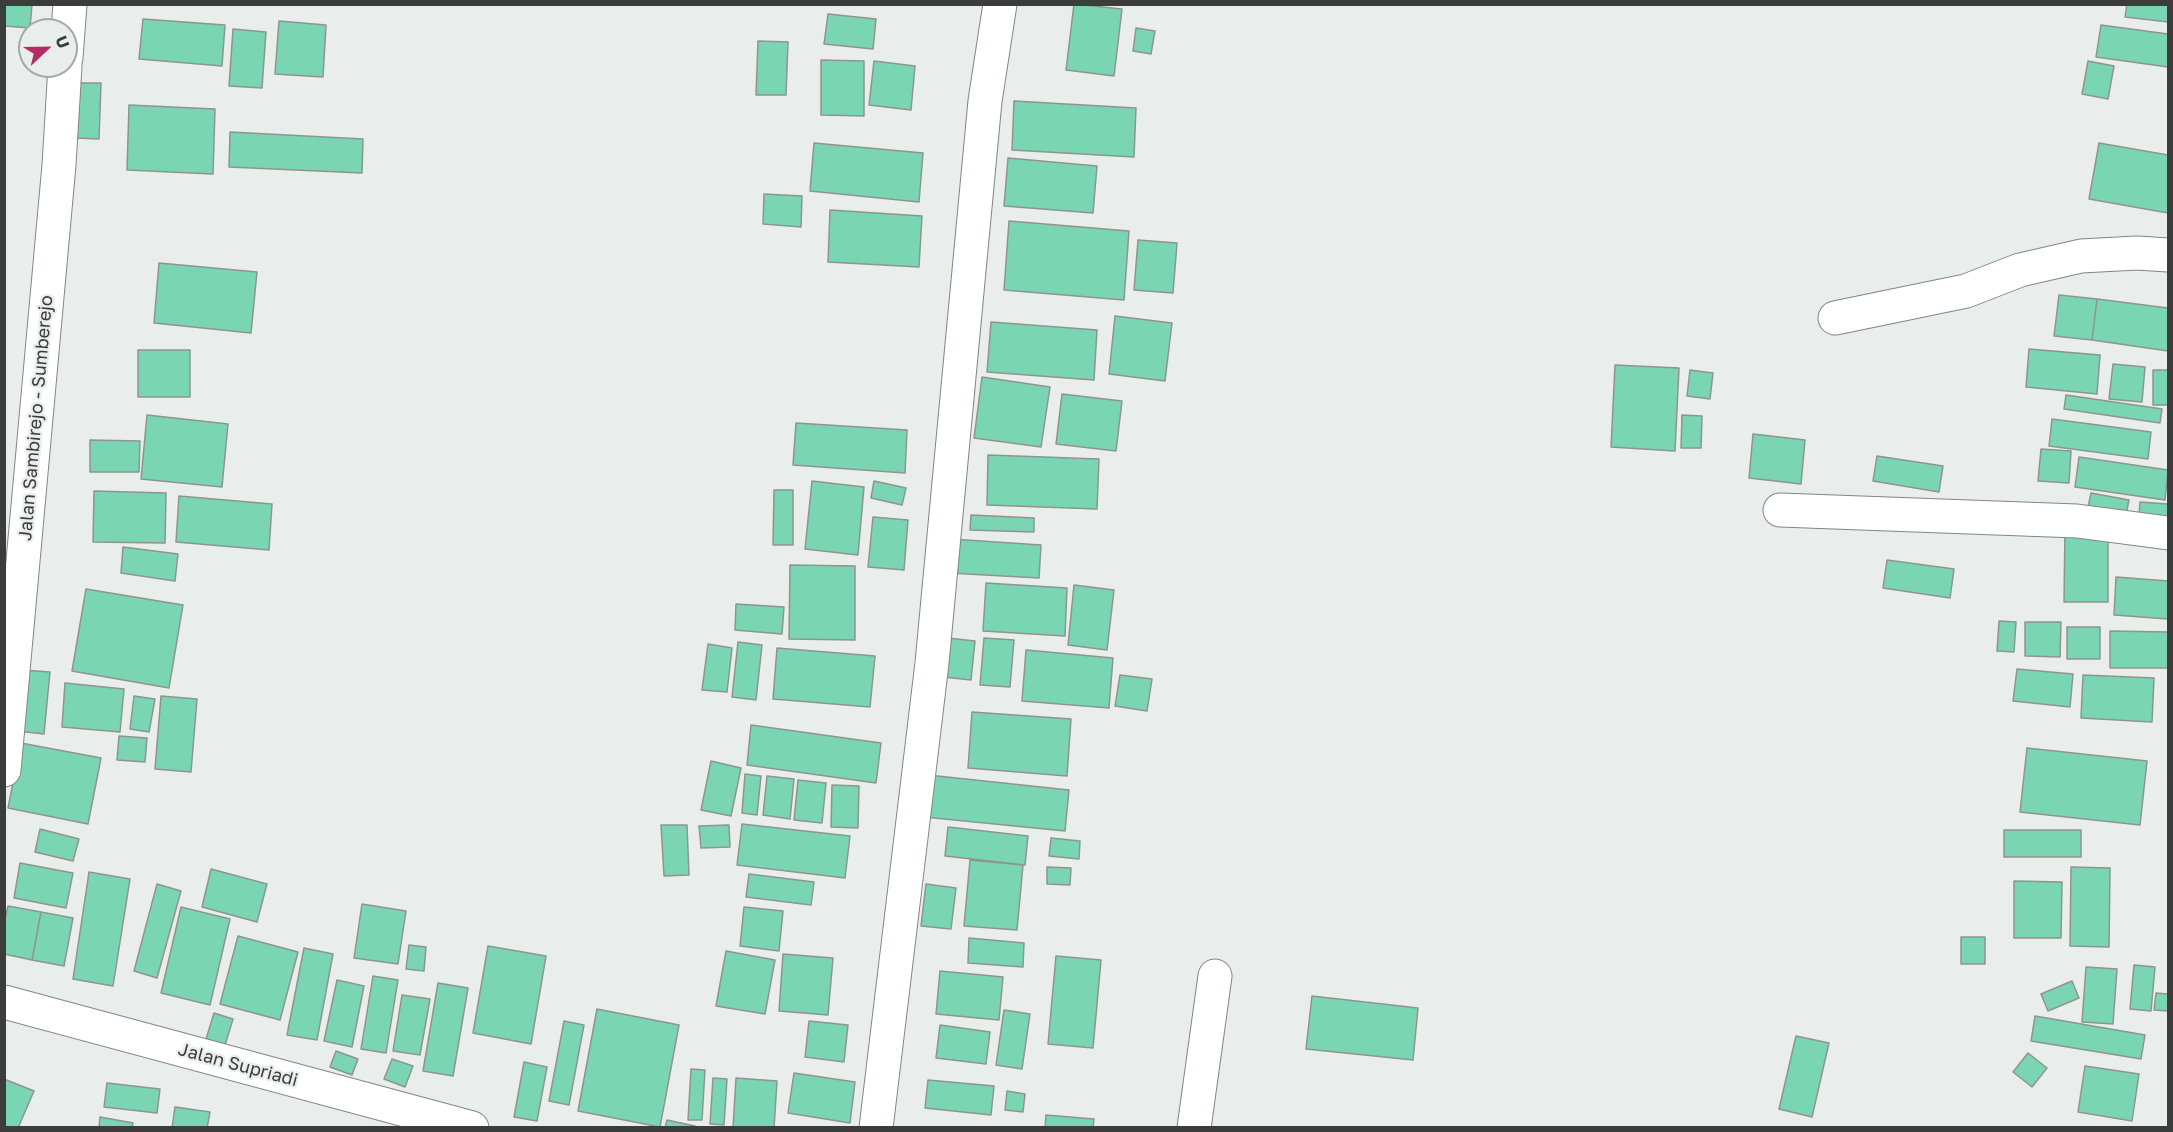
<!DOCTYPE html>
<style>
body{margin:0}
#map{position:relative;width:2173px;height:1132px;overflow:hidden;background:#e9eeec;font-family:"Golos Text",sans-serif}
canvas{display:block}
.frame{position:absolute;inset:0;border:6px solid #3b3d3c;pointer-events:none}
.north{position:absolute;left:18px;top:18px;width:60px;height:60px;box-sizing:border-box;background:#e9eeec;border:2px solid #a3a7a6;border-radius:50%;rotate:68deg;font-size:16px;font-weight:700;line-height:24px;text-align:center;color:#3b3d3c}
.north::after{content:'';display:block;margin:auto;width:21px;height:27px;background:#b62b67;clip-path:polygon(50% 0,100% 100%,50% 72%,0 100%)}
</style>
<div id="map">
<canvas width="2173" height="1132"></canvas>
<div class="frame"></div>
<div class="north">U</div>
</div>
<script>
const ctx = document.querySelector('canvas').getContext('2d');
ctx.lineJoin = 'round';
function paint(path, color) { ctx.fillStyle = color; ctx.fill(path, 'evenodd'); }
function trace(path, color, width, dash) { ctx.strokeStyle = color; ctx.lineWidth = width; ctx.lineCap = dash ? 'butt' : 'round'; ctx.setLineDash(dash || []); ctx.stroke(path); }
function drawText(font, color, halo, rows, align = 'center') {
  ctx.font = font + ' "Golos Text",sans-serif'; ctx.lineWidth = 4.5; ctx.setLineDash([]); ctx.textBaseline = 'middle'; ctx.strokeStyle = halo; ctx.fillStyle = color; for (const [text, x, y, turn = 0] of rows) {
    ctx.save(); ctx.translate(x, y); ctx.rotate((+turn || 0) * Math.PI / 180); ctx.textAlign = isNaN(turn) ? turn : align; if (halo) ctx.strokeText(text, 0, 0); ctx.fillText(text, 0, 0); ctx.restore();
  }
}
const building = new Path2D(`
 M4,4H32L30,28L4,26Z
 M1074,4L1122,9L1114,76L1066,70Z
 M2127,4H2168V22L2125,17Z
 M828,14L876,19L873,49L824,44Z
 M143,19L225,25L222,66L139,59Z
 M279,21L326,25L323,77L275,74Z
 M2101,25L2168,34V67L2096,57Z
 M1136,28L1155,31L1151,54L1133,51Z
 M233,29L266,32L262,88L229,86Z
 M758,41L788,42L786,95H756Z
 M821,60L864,61V116L821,115Z
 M874,61L915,66L911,110L869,105Z
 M2088,61L2114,66L2108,99L2082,94Z
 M77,83H101L99,139L75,138Z
 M1014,101L1136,108L1134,157L1012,150Z
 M129,105L215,109L213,174L127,170Z
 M230,132L363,139L362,173L229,167Z
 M814,143L923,153L919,202L810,191Z
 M2099,143L2168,155V213L2089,199Z
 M1008,158L1097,166L1093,213L1004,206Z
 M764,194L802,196L801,227L763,224Z
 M830,210L922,216L919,267L828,262Z
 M1009,221L1129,231L1124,300L1004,290Z
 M1138,240L1177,243L1173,293L1134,290Z
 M159,263L257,272L251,333L154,323Z
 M2059,295L2097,299L2092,340L2054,336Z
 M2097,299L2168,308V351L2092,340Z
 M1115,316L1172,323L1165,381L1109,374Z
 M991,322L1097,330L1094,380L987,372Z
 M2029,349L2100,355L2097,394L2026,387Z
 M138,350H190V397H138Z
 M2113,364L2145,367L2142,402L2109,399Z
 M1615,365L1679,368L1675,451L1611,447Z
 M1690,370L1713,373L1710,399L1687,396Z
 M2153,370H2168V405H2153Z
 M982,377L1050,387L1041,447L974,438Z
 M1062,394L1122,401L1116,451L1056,444Z
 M2066,395L2162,409L2160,423L2064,409Z
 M147,415L228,424L222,487L141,479Z
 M1682,415L1702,416L1701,448H1681Z
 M2052,419L2151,432L2148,459L2049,446Z
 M796,423L907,430L905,473L793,465Z
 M1753,434L1805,440L1801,484L1749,478Z
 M90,440L140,441L139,472H90Z
 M2041,449L2071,451L2069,483L2038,481Z
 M988,455L1099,459L1097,509L987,505Z
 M1877,456L1943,466L1939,492L1873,481Z
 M2079,457L2168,470L2165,500L2075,487Z
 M812,481L864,487L858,555L805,549Z
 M874,481L906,488L902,505L871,498Z
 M774,490H793V545H773Z
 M94,491L166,493L165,543L93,542Z
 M2091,493L2129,500L2125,520L2087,512Z
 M179,496L272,504L269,550L176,542Z
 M2140,502L2168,504V530L2138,527Z
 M971,515L1034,518V532L970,530Z
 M873,517L908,520L904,570L868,567Z
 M2065,526L2108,527V602H2064Z
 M951,539L1041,545L1039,578L949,573Z
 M123,547L178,554L175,581L121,573Z
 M1887,560L1954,569L1950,598L1883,588Z
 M790,565L855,566V640L789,639Z
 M2116,577L2168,581V619L2114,615Z
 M986,583L1067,588L1065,636L983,631Z
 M1074,585L1114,590L1107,650L1068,645Z
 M86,589L183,605L169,688L72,671Z
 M736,604L784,607L782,634L735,630Z
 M1999,621L2016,622L2014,652L1997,651Z
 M2025,622H2061L2060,657L2025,656Z
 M2067,627H2100V659H2067Z
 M2110,631L2168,632V668H2110Z
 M939,637L975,641L971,680L934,676Z
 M984,638L1014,640L1010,687L980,685Z
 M738,642L762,645L756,700L732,697Z
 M708,644L732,648L727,692L702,690Z
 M777,648L875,656L870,707L773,699Z
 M1026,650L1113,658L1109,708L1022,701Z
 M2017,669L2073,674L2070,707L2013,701Z
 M23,670L50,672L44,734L17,731Z
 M1120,675L1152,679L1147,711L1115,706Z
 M2083,675L2154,678L2152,722L2081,718Z
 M65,683L124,689L120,732L62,727Z
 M134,696L155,699L149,732L130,729Z
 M161,696L197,699L191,772L155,769Z
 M972,712L1071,719L1067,776L968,768Z
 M751,725L881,743L876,783L747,765Z
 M119,736L147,738L145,762L117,760Z
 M21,743L101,758L88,824L8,808Z
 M2027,748L2147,761L2140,825L2020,812Z
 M711,761L741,768L731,816L701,810Z
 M745,774L761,776L757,815L742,813Z
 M928,775L1069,790L1065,831L924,817Z
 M767,776L794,779L790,819L763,815Z
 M798,780L826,783L822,823L794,820Z
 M832,785L859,786L858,828L831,827Z
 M742,824L850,836L845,878L737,865Z
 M661,825H687L689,875L664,876Z
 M729,825L730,847L701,848L699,826Z
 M948,827L1028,836L1025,865L945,856Z
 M40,829L79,839L73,861L35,852Z
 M2004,830H2081V857H2004Z
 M1051,838L1080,841L1079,859L1049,856Z
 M970,860L1023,865L1017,930L964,926Z
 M20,863L73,873L66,908L14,898Z
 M1047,867L1071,868L1070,885L1047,884Z
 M2071,867L2110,868L2109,947L2070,946Z
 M211,869L267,884L257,922L202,907Z
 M89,872L130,879L113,986L73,979Z
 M749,874L814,882L811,905L746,897Z
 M2014,881L2062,882L2061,938H2014Z
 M157,884L181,891L157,978L134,971Z
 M926,884L956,888L951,929L921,926Z
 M362,904L406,911L398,964L354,958Z
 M8,906L41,912L32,960L4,954V923Z
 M181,907L230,919L210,1005L161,993Z
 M744,907L783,911L779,951L740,946Z
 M41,912L73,918L64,966L32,960Z
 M238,936L298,952L280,1020L220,1004Z
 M1961,937H1985V964H1961Z
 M969,938L1024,943L1023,967L968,963Z
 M409,945L426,947L424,971L406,969Z
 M488,946L546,956L531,1044L473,1033Z
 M304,948L333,954L317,1040L287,1035Z
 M726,951L775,960L765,1014L716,1006Z
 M783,954L833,958L828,1015L779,1011Z
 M1056,956L1101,960L1093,1048L1048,1044Z
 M2134,965L2155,967L2151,1011L2130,1009Z
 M2086,967L2117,969L2113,1024L2082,1022Z
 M940,971L1003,977L999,1020L936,1014Z
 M373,976L398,980L386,1053L361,1049Z
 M337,980L364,986L352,1047L324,1041Z
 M2072,981L2079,998L2048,1011L2041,994Z
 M438,983L468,988L453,1076L423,1071Z
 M2156,993L2168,994V1011L2154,1010Z
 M402,995L430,999L420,1055L393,1051Z
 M1312,996L1418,1008L1413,1060L1306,1049Z
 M597,1009L679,1025L660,1127L578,1111Z
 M1004,1010L1030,1014L1022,1069L996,1065Z
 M214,1013L233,1019L225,1045L206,1039Z
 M2035,1016L2145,1035L2141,1059L2031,1041Z
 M564,1021L584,1025L569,1105L549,1101Z
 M809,1021L848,1025L844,1062L805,1057Z
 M940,1025L990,1032L986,1064L936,1058Z
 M1796,1036L1829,1043L1812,1117L1779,1109Z
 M336,1051L358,1059L352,1075L330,1067Z
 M2028,1053L2047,1068L2032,1087L2013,1072Z
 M392,1059L413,1066L405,1087L384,1079Z
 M524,1062L547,1067L537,1121L514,1117Z
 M2085,1066L2139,1074L2132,1121L2078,1112Z
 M691,1069L705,1070L702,1120H688Z
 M794,1073L855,1082L850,1123L788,1113Z
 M713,1078L727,1079L724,1125L710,1124Z
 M736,1078L777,1081L774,1128H733Z
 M4,1079L34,1091L18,1128H4Z
 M928,1080L994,1086L991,1115L925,1108Z
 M107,1083L160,1089L157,1113L104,1107Z
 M1007,1091L1025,1094L1023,1112L1005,1110Z
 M175,1107L210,1112L207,1128H172Z
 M1046,1115L1094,1119L1093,1128H1045Z
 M100,1117L133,1123L132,1128H99Z
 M667,1120L695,1126V1128H665Z`);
const minor = new Path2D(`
 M1835,318L1966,291L2020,270L2081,256L2137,253L2168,255
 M1780,510L2077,521L2168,533
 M876,1128L932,663L985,101L1000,4
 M1194,1128L1215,976`);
const major = new Path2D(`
 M66,58L70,4
 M4,770L59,165L65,66
 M4,1002L472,1128`);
const streetNames = [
 ["Jalan Sambirejo - Sumberejo",36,418,-85],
 ["Jalan Supriadi",238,1065,15]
];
paint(building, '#7ad6b2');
trace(building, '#8e9491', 1.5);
trace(minor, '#818683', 35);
trace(major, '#818683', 35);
trace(minor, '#fff', 33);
trace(major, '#fff', 33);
drawText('18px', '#3b3d3c', '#e9eeec', streetNames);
</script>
